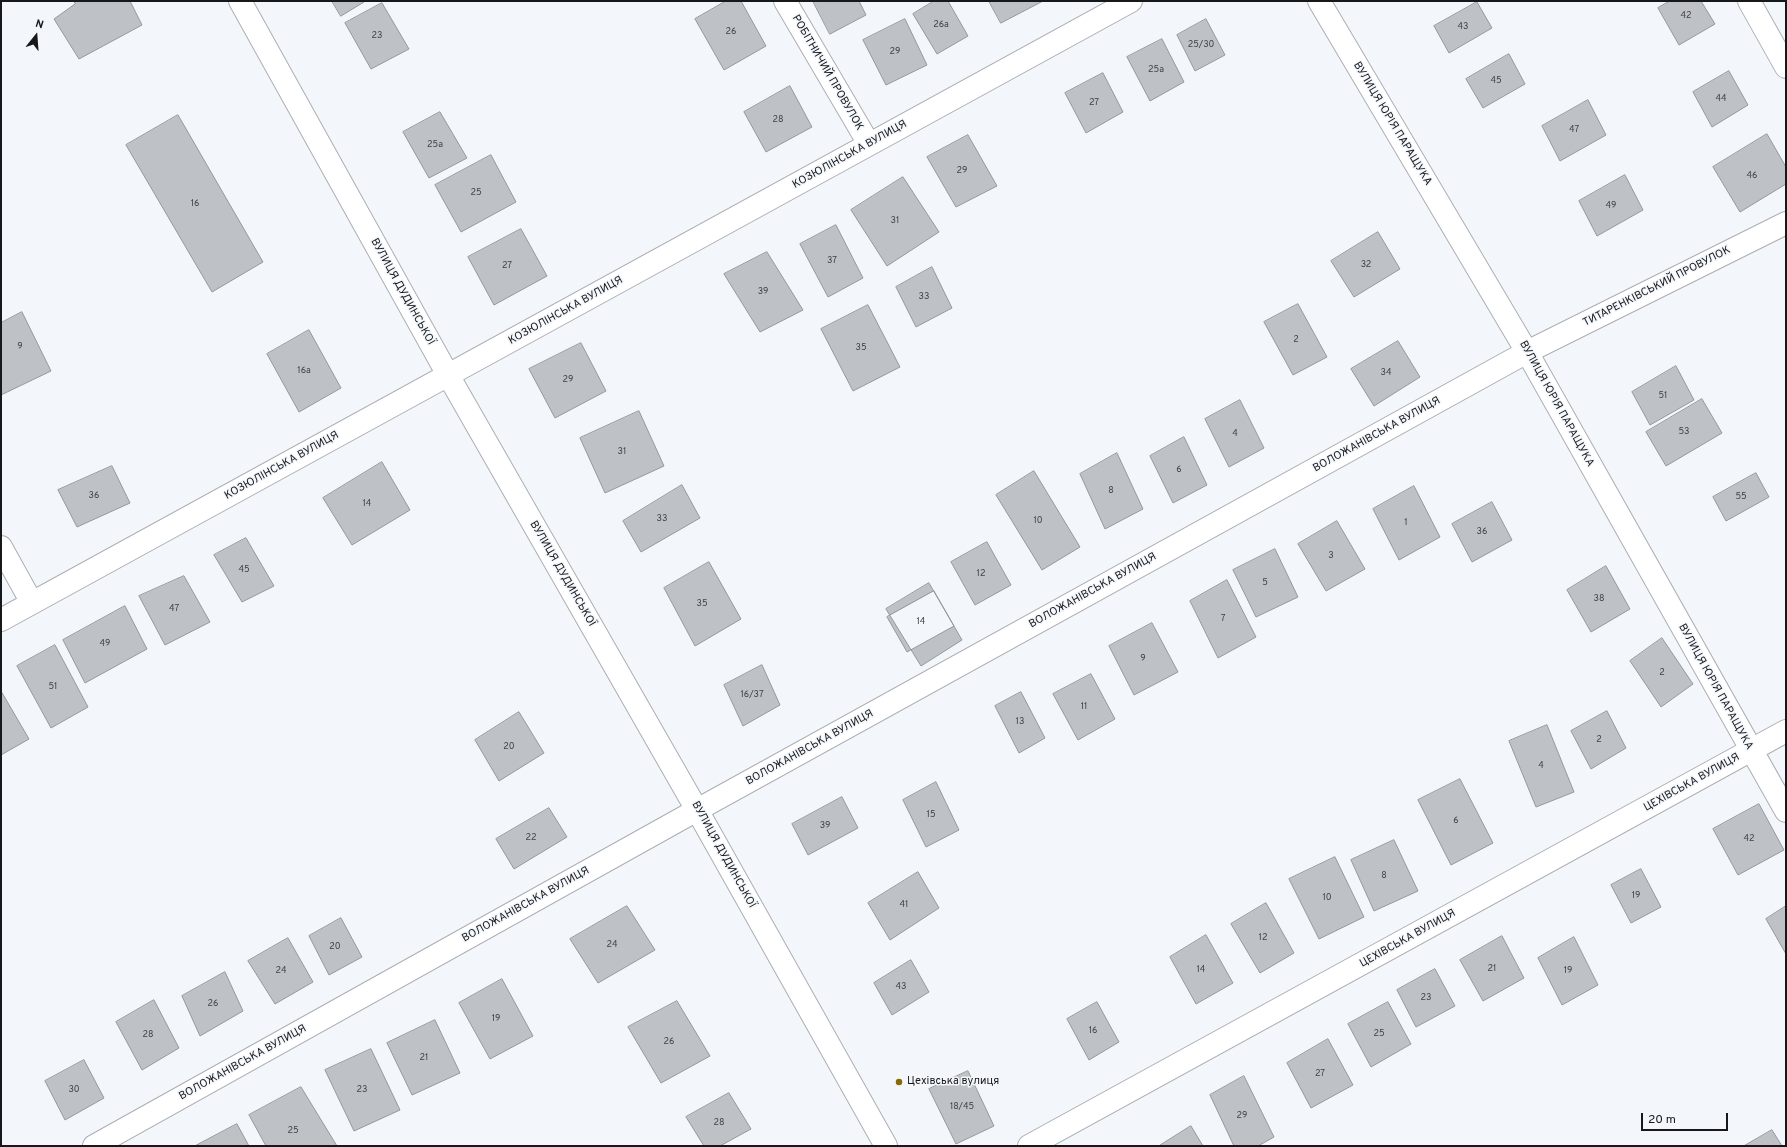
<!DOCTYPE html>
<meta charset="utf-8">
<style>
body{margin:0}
#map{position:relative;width:1787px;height:1147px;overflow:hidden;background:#f3f7fb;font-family:Overpass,sans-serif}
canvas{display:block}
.frame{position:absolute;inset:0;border:2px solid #171819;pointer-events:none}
.north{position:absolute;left:16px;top:16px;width:40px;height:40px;-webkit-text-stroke:3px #f3f7fb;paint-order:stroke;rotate:17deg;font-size:11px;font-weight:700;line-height:16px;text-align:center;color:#171819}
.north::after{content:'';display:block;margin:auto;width:14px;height:18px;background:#171819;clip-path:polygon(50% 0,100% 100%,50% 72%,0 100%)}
.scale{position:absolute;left:1641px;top:1113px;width:87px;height:18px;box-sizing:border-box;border:2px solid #171819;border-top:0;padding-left:5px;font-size:12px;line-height:14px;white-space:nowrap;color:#171819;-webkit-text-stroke:3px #f3f7fb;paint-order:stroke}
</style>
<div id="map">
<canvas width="1787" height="1147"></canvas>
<div class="frame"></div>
<div class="north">N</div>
<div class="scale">20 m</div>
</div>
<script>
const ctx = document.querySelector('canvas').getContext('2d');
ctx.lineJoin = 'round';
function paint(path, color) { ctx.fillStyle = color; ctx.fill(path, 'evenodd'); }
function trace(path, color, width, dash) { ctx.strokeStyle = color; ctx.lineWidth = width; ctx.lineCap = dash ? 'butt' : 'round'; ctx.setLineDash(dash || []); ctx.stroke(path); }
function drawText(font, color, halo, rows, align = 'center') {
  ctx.font = font + ' Overpass,sans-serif'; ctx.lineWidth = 3; ctx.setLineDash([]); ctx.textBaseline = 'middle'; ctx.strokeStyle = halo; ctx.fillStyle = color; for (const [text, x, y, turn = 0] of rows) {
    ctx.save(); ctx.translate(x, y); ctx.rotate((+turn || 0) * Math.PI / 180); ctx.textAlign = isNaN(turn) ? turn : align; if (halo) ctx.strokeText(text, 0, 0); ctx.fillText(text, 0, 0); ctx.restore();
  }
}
const building = new Path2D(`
 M74,1H130L142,25L79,59L54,19L75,4Z
 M332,1H364V2L341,16Z
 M726,1H741L766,46L724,70L695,19Z
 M813,1H859L866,15L830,34Z
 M934,1H948L968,36L937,54L913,14Z
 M989,1H1043L1001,23Z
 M1670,1H1701L1715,24L1679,45L1658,8Z
 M1477,2L1492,28L1449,53L1434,26Z
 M382,3L409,49L371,69L345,23Z
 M905,19L927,65L886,85L863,40Z
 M1206,19L1225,55L1195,71L1177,35Z
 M1162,39L1184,82L1150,101L1127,57Z
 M1509,54L1525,84L1483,108L1466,79Z
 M1729,71L1748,105L1712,127L1693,92Z
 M1103,73L1123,112L1086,133L1065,93Z
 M790,86L812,127L766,152L744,112Z
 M1588,100L1606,135L1560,161L1542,126Z
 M440,112L467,158L429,178L403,132Z
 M178,115L263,262L212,292L126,145Z
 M1767,134L1786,167V184L1740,212L1713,167Z
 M968,135L997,186L956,207L927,157Z
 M491,155L516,202L461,232L435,185Z
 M1625,175L1643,210L1597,236L1579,201Z
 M903,177L939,232L887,266L851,210Z
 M836,225L863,278L828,297L800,244Z
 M521,229L547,276L494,305L468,257Z
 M1378,232L1400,269L1354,297L1331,261Z
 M767,252L803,310L760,332L724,274Z
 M932,267L952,308L916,327L896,287Z
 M1298,304L1327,357L1293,375L1264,322Z
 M868,305L900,367L853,391L821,329Z
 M22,312L51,371L1,395V323Z
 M309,330L341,388L299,412L267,354Z
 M1398,341L1420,377L1374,406L1351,369Z
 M581,343L606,391L555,418L529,369Z
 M1676,366L1694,400L1650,425L1632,392Z
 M1702,399L1722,433L1666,466L1646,432Z
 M1240,400L1264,448L1229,467L1205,419Z
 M639,411L664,466L605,493L580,438Z
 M1184,437L1207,485L1173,503L1150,456Z
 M1117,453L1143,509L1105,529L1080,474Z
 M382,462L410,510L352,545L323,498Z
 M112,466L130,503L77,527L58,490Z
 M1034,471L1080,547L1042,570L996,495Z
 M1756,473L1769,497L1726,521L1713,497Z
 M682,485L700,518L641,552L623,521Z
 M1414,486L1440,537L1399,560L1373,509Z
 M1492,502L1512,540L1472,562L1452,524Z
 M1337,521L1365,569L1326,591L1298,544Z
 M246,538L274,586L242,602L214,555Z
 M987,542L1011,585L975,605L951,562Z
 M1275,549L1298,597L1256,617L1233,570Z
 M709,562L741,619L695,646L664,588Z
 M1606,566L1630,609L1591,632L1567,590Z
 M184,576L210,622L165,645L139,596Z
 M1227,580L1256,637L1218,658L1190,601Z
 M929,583L962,640L921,666L886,609Z
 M934,591L954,626L907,652L887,617Z
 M125,606L147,649L85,683L63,640Z
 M1152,623L1178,672L1134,695L1109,646Z
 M1662,638L1693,684L1661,707L1630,661Z
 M55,645L88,707L51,728L17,666Z
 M762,665L780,705L743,726L724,685Z
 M1091,674L1115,719L1078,740L1053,694Z
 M1,691L29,739L1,755Z
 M1021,692L1045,738L1019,753L995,706Z
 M1607,711L1626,748L1591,769L1571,731Z
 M519,712L544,753L499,781L475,740Z
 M1547,725L1574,792L1536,807L1509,741Z
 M1460,779L1493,843L1451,865L1418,800Z
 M936,782L959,830L926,847L903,800Z
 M842,797L858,828L808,855L792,824Z
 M1759,804L1784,850L1738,875L1713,829Z
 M549,808L567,837L514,869L496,839Z
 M1394,840L1418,891L1374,911L1351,860Z
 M1335,857L1364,917L1319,939L1289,879Z
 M1641,869L1661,907L1631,923L1611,885Z
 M918,872L939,908L890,940L868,903Z
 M1266,903L1294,953L1260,973L1231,924Z
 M627,906L655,950L598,983L570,939Z
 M1786,906V954L1766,919Z
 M341,918L362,957L329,975L309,936Z
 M1206,935L1233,983L1196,1004L1170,957Z
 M1502,936L1524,978L1483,1001L1460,960Z
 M1574,937L1598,985L1562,1005L1538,958Z
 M288,938L313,982L275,1004L248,961Z
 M911,960L929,992L892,1015L874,983Z
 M1435,969L1455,1006L1416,1027L1397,990Z
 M225,972L243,1011L200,1036L182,996Z
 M502,979L533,1036L490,1059L459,1003Z
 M154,1000L179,1048L142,1070L116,1022Z
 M677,1001L710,1056L661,1083L628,1027Z
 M1097,1002L1119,1042L1089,1060L1067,1019Z
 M1388,1002L1411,1044L1371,1067L1348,1024Z
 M435,1020L460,1073L412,1095L387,1043Z
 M1328,1039L1353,1085L1311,1108L1287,1063Z
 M371,1049L400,1110L354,1131L325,1070Z
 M84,1060L104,1098L65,1120L45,1081Z
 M968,1071L994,1126L956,1144L929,1089Z
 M1244,1076L1274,1137L1258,1146H1234L1210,1095Z
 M301,1087L337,1146H266L249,1115Z
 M729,1093L751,1129L720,1146H704L686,1117Z
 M237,1124L249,1146H195Z
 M1191,1126L1203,1146H1159Z
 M1772,1130L1782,1146H1744Z`);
const minor = new Path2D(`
 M785,1L869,144
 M1319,1L1527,352L1786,811
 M1749,1L1786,67
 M1,547L32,603
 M1,620L1131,1
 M94,1146L697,810L1527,352L1786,223
 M1029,1146L1786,731`);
const major = new Path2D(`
 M240,1L448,375L697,810L886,1146`);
const markers = [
 [899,1082,4,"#896906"]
];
const numberNames = [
 ["42",1686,16],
 ["26а",941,25],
 ["43",1463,27],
 ["26",731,32],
 ["23",377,36],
 ["25/30",1201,45],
 ["29",895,52],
 ["25а",1156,70],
 ["45",1496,81],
 ["44",1721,99],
 ["27",1094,103],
 ["28",778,120],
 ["47",1574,130],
 ["25а",435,145],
 ["29",962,171],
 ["46",1752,176],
 ["25",476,193],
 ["16",195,204],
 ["49",1611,206],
 ["31",895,221],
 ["37",832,261],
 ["32",1366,265],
 ["27",507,266],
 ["39",763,292],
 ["33",924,297],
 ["2",1296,340],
 ["9",20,347],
 ["35",861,348],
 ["16а",304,371],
 ["34",1386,373],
 ["29",568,380],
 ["51",1663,396],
 ["53",1684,432],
 ["4",1235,434],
 ["31",622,452],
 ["6",1179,470],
 ["8",1111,491],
 ["36",94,496],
 ["55",1741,497],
 ["14",367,504],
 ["33",662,519],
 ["10",1038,521],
 ["1",1406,523],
 ["36",1482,532],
 ["3",1331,556],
 ["45",244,570],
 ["12",981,574],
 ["5",1265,583],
 ["38",1599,599],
 ["35",702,604],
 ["47",174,609],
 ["7",1223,619],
 ["14",921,622],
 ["49",105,644],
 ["9",1143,659],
 ["2",1662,673],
 ["51",53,687],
 ["16/37",752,695],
 ["11",1084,707],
 ["13",1020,722],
 ["2",1599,740],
 ["20",509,747],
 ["4",1541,766],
 ["15",931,815],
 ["6",1456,821],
 ["39",825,826],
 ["22",531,838],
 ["42",1749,839],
 ["8",1384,876],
 ["19",1636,896],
 ["10",1327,898],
 ["41",904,905],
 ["12",1263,938],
 ["24",612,945],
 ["20",335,947],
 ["21",1492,969],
 ["14",1201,970],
 ["24",281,971],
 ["19",1568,971],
 ["43",901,987],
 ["23",1426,998],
 ["26",213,1004],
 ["19",496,1019],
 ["16",1093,1031],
 ["25",1379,1034],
 ["28",148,1035],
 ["26",669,1042],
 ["21",424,1058],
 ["27",1320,1074],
 ["30",74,1090],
 ["23",362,1090],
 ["18/45",962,1107],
 ["29",1242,1116],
 ["28",719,1123],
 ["25",293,1131]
];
const streetNames = [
 ["РОБІТНИЧИЙ ПРОВУЛОК",827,73,60],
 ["ВУЛИЦЯ ЮРІЯ ПАРАЩУКА",1392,124,59],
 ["КОЗЮЛІНСЬКА ВУЛИЦЯ",850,155,-29],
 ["ТИТАРЕНКІВСЬКИЙ ПРОВУЛОК",1657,287,-27],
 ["ВУЛИЦЯ ДУДИНСЬКОЇ",402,292,61],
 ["КОЗЮЛІНСЬКА ВУЛИЦЯ",566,311,-29],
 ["ВУЛИЦЯ ЮРІЯ ПАРАЩУКА",1556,404,61],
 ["ВОЛОЖАНІВСЬКА ВУЛИЦЯ",1377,435,-29],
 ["КОЗЮЛІНСЬКА ВУЛИЦЯ",282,466,-29],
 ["ВУЛИЦЯ ДУДИНСЬКОЇ",562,574,60],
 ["ВОЛОЖАНІВСЬКА ВУЛИЦЯ",1093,591,-29],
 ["ВУЛИЦЯ ЮРІЯ ПАРАЩУКА",1715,687,61],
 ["ВОЛОЖАНІВСЬКА ВУЛИЦЯ",810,748,-29],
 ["ЦЕХІВСЬКА ВУЛИЦЯ",1692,783,-29],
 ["ВУЛИЦЯ ДУДИНСЬКОЇ",723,855,61],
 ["ВОЛОЖАНІВСЬКА ВУЛИЦЯ",526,905,-29],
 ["ЦЕХІВСЬКА ВУЛИЦЯ",1408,939,-29],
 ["ВОЛОЖАНІВСЬКА ВУЛИЦЯ",243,1063,-29]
];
const poiNames = [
 ["Цехівська вулиця",907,1082]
];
paint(building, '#bec2c6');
trace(building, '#94989b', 1);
trace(minor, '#abafb3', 24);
trace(major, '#abafb3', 24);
trace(minor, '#fff', 22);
trace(major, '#fff', 22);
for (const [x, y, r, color] of markers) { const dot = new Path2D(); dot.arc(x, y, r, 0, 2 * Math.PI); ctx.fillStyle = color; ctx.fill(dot); trace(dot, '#f3f7fb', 1.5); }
drawText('9px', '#414244', null, numberNames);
drawText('11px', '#171819', '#f3f7fb', streetNames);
drawText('11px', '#171819', '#f3f7fb', poiNames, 'left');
</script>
